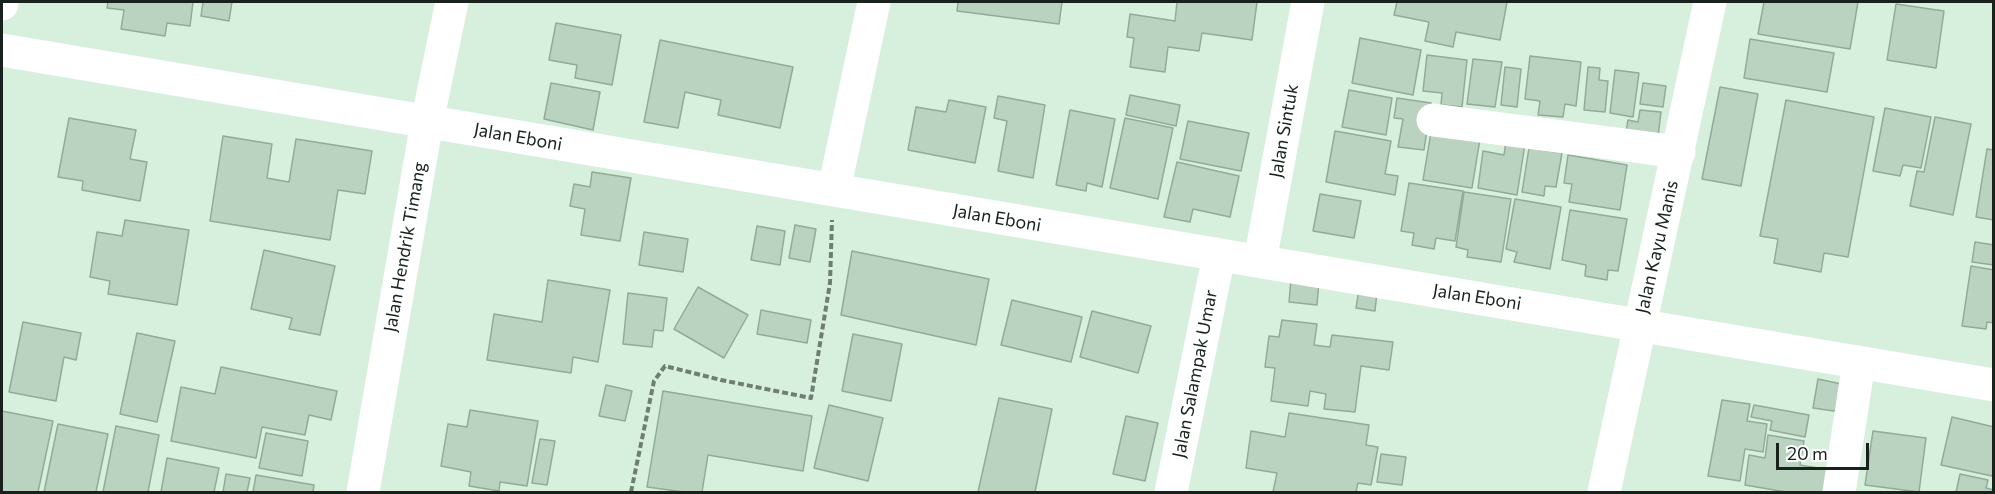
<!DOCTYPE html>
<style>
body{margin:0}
#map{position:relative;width:1995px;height:494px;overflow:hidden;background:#d7efdd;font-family:Commissioner,sans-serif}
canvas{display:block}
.frame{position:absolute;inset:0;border:3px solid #18211b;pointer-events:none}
.scale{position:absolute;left:1776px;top:443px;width:93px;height:27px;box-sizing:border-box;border:3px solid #18211b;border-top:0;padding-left:8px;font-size:18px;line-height:21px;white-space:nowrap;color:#18211b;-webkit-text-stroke:4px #fff;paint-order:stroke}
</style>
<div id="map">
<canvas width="1995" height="494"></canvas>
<div class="frame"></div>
<div class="scale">20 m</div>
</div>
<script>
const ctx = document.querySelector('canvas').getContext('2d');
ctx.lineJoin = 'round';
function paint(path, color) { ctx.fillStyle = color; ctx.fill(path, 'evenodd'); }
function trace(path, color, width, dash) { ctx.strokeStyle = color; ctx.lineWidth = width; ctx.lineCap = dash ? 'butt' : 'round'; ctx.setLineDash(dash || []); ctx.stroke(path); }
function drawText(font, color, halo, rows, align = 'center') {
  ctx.font = font + ' Commissioner,sans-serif'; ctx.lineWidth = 5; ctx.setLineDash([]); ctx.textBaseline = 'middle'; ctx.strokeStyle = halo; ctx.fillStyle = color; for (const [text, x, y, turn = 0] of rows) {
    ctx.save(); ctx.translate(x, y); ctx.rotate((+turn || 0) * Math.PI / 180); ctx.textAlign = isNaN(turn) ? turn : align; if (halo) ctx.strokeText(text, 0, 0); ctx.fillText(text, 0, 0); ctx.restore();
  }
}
const building = new Path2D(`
 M108,2H193L190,26L167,23L165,36L121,29L124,10L107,8Z
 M203,2H232L229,21L201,16Z
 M958,2H1062L1059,24L957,11Z
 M1177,2H1257L1252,40L1202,33L1199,51L1168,47L1165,72L1130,67L1134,38L1127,37L1130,14L1175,21Z
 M1397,2H1507L1500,40L1456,32L1453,47L1425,41L1429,22L1394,15Z
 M1764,2H1858L1850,49L1758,34Z
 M1896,4L1944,11L1936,68L1887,60Z
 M556,23L621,35L612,85L575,78L577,65L549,60Z
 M1360,38L1421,50L1413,95L1352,83Z
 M1750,39L1834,53L1827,92L1744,78Z
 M660,40L793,67L780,128L718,115L721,100L685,92L678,128L644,122Z
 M1427,55L1467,60L1462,107L1441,105L1442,93L1423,91Z
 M1530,56L1581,62L1576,106L1565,104L1563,117L1538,115L1540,101L1525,99Z
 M1473,59L1502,62L1495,107L1467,104Z
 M1505,67L1521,69L1517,107L1501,105Z
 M1588,67L1600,68L1599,80L1608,81L1605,112L1584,110Z
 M1615,70L1639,73L1633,117L1610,113Z
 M551,83L600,92L593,130L544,119Z
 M1643,83L1666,86L1663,107L1640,104Z
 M1720,87L1758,94L1741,186L1702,179Z
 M1349,90L1392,98L1386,135L1342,127Z
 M1130,95L1180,105L1176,126L1126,115Z
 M998,96L1045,105L1033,178L998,171L1007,121L994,118Z
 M1397,98L1431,103L1424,150L1398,147L1403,119L1394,118Z
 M949,100L986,107L975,163L908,150L916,107L946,112Z
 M1786,100L1874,117L1848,257L1824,253L1821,272L1774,263L1778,239L1760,236Z
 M1885,108L1931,117L1921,168L1903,165L1900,176L1873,171Z
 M1070,110L1115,119L1102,187L1087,183L1086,191L1056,185Z
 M1640,110L1661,112L1658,137L1626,132L1628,120L1638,122Z
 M1935,117L1971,124L1953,215L1910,206L1917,171L1924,172Z
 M69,118L136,130L130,159L147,162L140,201L82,190L83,181L58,177Z
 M1125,118L1173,128L1158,199L1110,188Z
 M1188,121L1249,133L1241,171L1180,159Z
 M1335,131L1391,141L1385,174L1398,176L1395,195L1326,182Z
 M1431,132L1480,139L1472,188L1423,180Z
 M223,136L272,144L267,178L289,182L296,139L372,151L365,194L338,190L330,240L210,221Z
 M1506,141L1525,144L1517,195L1478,188L1483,151L1504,155Z
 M1529,148L1562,153L1556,187L1545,186L1544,196L1522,192Z
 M1987,149L1994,150V220L1976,217Z
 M1568,155L1627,165L1620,210L1569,202L1572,184L1564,183Z
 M1177,162L1239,176L1230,217L1193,209L1190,222L1164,217Z
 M592,172L631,178L620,241L581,235L585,209L570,206L574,184L590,187Z
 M1409,183L1463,191L1455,241L1436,238L1434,249L1412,245L1414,233L1401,231Z
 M1464,192L1511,199L1501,262L1467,257L1468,250L1456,247Z
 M1320,194L1361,201L1354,238L1313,231Z
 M1515,199L1561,207L1550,269L1514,262L1517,252L1506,249Z
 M1570,210L1627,219L1618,271L1608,270L1607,280L1585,276L1586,265L1562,260Z
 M125,220L189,230L177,305L108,294L110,281L90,277L97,232L122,236Z
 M795,225L816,229L810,262L789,258Z
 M757,226L785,231L780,265L751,260Z
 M644,232L688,239L683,272L639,265Z
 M1975,242L1994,245V265L1972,262Z
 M264,250L335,266L320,335L289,329L292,318L251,309Z
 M852,251L989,279L976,345L841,315Z
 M1971,266L1994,270V323L1987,322L1986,329L1962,326Z
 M1291,279L1319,281L1317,305L1289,302Z
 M548,280L610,290L598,362L573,357L571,373L487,360L494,314L542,322Z
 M698,287L748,315L724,358L674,329Z
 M1359,289L1377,292L1375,311L1356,308Z
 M628,293L667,298L663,331L654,330L652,347L623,344Z
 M1012,300L1082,317L1071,362L1001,345Z
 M761,310L811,320L807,343L757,334Z
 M1092,311L1151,326L1138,373L1080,357Z
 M1282,320L1317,324L1314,345L1330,347L1332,335L1393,342L1389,370L1361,366L1355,412L1324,409L1326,394L1310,391L1308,406L1271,401L1275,368L1265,367L1269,336L1279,337Z
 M23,322L81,333L76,360L64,357L56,401L9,392Z
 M137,333L175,341L157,422L120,414Z
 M853,334L902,344L891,401L842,391Z
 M221,367L337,391L331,420L309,415L305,435L262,427L256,458L171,441L181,387L215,394Z
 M1818,379L1846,385L1841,412L1813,408Z
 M606,385L632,391L625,421L599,416Z
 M663,391L812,416L803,471L708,455L702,492H684L647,487Z
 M999,398L1052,409L1035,492H978Z
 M1722,400L1750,404L1747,421L1767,424L1763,452L1745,449L1740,481L1708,476Z
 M829,405L883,418L868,481L814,468Z
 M1754,405L1809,415L1805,437L1770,430L1772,421L1751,417Z
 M470,410L538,421L527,486L500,482L499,491L469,486L471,472L441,466L448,424L467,427Z
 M2,411L53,421L38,492H2Z
 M1289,413L1369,425L1366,445L1378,447L1371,485L1358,483L1356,492H1273L1277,473L1246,468L1251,431L1285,437Z
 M1126,416L1158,423L1145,481L1113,474Z
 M1952,417L1994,427V470L1992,476L1941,465Z
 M58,424L108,434L96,492H44Z
 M116,426L159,435L148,492H103Z
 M1873,431L1926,438L1919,492L1865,485Z
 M266,433L308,441L302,476L259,468Z
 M1768,435L1804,441L1800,465L1830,470L1826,492H1786L1745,485L1749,455L1765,458Z
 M540,439L555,441L547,485L532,483Z
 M1381,454L1406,457L1402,485L1377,482Z
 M167,458L219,468L214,492H161Z
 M226,474L250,478L247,492H223Z
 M1960,474L1988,480L1986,488L1994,490V492H1956Z
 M256,475L314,485L313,492H253Z`);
const path = new Path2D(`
 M631,492L654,381L665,366L721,380L811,398L830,283L832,220`);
const minor = new Path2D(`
 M2,4V2
 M2,50L1994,385
 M1433,120L1679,152
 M834,190L874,2
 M1260,261L1308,2
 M363,492L427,122L452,2
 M1171,492L1219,255
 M1604,492C1638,329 1676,166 1710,2
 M1839,492L1859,362`);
const streetNames = [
 ["Jalan Sintuk",1284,131,-80],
 ["Jalan Eboni",518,137,10],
 ["Jalan Eboni",997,218,10],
 ["Jalan Hendrik Timang",405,247,-80],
 ["Jalan Kayu Manis",1657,247,-77],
 ["Jalan Eboni",1477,297,9],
 ["Jalan Salampak Umar",1195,374,-79]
];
paint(building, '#bad2c0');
trace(building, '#93aa99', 1.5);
trace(path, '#6e7e73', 4, [6, 3]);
trace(minor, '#fff', 33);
drawText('18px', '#18211b', '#fff', streetNames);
</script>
